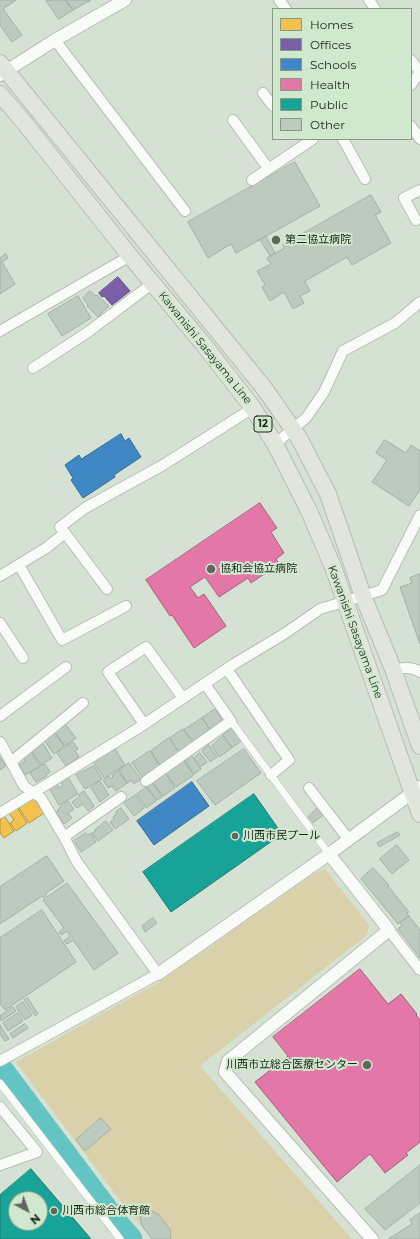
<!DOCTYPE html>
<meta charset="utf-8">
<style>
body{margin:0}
#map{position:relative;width:420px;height:1239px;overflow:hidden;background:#d5e2d3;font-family:Montserrat,sans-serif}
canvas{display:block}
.legend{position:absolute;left:272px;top:8px;width:140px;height:132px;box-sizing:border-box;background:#d0e8cd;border:1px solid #889a86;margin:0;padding:5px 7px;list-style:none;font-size:12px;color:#1c251b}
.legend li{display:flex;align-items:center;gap:8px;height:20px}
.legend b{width:20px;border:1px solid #889a86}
.north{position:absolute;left:8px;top:1191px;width:40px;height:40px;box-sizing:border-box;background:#d0e8cd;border:1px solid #889a86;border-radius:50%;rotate:139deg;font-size:11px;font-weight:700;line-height:16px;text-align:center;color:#1c251b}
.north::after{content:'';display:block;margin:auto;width:14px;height:18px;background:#5d675b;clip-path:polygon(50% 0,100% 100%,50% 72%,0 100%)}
</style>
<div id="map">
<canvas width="420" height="1239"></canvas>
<ul class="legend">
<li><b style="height:11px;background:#f2c14e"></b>Homes</li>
<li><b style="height:11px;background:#7b5ea7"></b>Offices</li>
<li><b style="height:11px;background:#3f88c5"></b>Schools</li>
<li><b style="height:11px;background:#e377a8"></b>Health</li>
<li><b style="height:11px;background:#17a398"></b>Public</li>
<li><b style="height:11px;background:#bccac0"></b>Other</li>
</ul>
<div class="north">N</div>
</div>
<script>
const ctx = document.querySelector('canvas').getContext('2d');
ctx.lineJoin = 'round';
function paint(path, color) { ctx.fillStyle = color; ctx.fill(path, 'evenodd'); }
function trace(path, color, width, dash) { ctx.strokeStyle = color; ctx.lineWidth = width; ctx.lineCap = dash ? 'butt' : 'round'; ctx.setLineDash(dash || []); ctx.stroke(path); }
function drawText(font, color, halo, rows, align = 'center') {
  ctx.font = font + ' Montserrat,"Noto Sans JP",sans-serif'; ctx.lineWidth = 4; ctx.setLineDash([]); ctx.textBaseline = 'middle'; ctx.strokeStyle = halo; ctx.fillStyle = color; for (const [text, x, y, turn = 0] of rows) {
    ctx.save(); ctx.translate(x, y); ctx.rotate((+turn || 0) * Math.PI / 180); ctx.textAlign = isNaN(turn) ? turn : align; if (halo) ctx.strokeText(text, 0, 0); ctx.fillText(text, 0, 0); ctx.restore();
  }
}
const green = new Path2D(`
 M325,869L369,925L367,935L200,1066L352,1239H152L123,1204L16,1062L161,981L315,873Z`);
const homes = new Path2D(`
 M34,799L44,813L29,823L19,808Z
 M17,807L27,823L16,831L10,823L14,820L9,813Z
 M5,817L14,831L4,838L0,833V820Z`);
const offices = new Path2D(`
 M118,277L130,291L112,305L104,296L102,297L99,293Z`);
const schools = new Path2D(`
 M121,434L125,441L129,438L141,457L114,475L115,477L83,498L71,480L73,478L65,465L79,455L81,459Z
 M192,782L209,806L154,845L137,821Z`);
const health = new Path2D(`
 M260,503L277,528L271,532L284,553L276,559L279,564L251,583L248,578L219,597L205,577L190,587L198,598L204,594L226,626L194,648L172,615L170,616L146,580Z
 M360,969L388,1004L401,994L417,1014L416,1015L420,1020V1142L406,1153L408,1155L385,1173L370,1154L337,1182L255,1082L288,1056L273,1037Z`);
const public = new Path2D(`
 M254,794L282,834L171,912L143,872Z
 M31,1169L91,1239H0V1195ZM16,1199H40V1223H16Z`);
const river = new Path2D(`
 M0,1067L117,1223L131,1239`);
const building = new Path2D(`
 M0,0H16L3,9L22,35L12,42L0,25Z
 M46,0H66L73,10L59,19Z
 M66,0H91L73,10Z
 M295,162L320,206L236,253L231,244L208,258L188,222Z
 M371,195L381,212L375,215L391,243L352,265L347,257L305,281L310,291L300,296L304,303L293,309L284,292L270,301L262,287L265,285L257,271L271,264L267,258L284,248L283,245Z
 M266,236L275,253L270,256L260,240Z
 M6,254L8,258L2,262L15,284L0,294V258Z
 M90,291L96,296L97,295L109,306L98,317L87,306L88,305L83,298Z
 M78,296L91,318L62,336L48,314Z
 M385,440L406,453L411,445L420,451V490L409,506L372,482L387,460L376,453Z
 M420,574V644L400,587L412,583L410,578Z
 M215,709L223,721L210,729L202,718Z
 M202,718L210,730L193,741L184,730Z
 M66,725L76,738L65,746L55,732Z
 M183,729L193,744L179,753L170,738Z
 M232,729L241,741L232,748L223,735Z
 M55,733L64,746L54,754L44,740Z
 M223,736L232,748L219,757L212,746Z
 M169,738L179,752L160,765L151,751Z
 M73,742L78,749L75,751L79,757L66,766L57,753Z
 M43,744L44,745L52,758L41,765L32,751Z
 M209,745L217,757L210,762L202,751Z
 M115,749L125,765L104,778L93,762Z
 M244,749L261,773L215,805L197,781Z
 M150,751L159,765L142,777L132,763Z
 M32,753L40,766L25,775L19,765L25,761L24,758Z
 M200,753L207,762L200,767L194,758Z
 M192,756L201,769L194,774L185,761Z
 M0,757L6,766L0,770Z
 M184,761L194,775L176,787L166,774Z
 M129,763L141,779L134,784L132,780L127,783L119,770Z
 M45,764L50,772L46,775L47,776L36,782L30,773Z
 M94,766L102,779L85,789L76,775Z
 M118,771L127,783L116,791L112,786L108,788L103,780L109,776L111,779L113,777L112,776Z
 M166,774L175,788L163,796L153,783Z
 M68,777L78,794L59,805L49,788L57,784L59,788L63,785L60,782Z
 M100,781L109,795L100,802L91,788Z
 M153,783L162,797L157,800L147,787Z
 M147,787L156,801L146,808L137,794Z
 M84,791L94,806L88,811L83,804L77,808L72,802L80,796L79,795Z
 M136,795L144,808L134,816L124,803Z
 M68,801L74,809L68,813L72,818L64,824L56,813L61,806Z
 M121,808L129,819L115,829L110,822L114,819L113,817L116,814V812Z
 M318,808L323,815L313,823L308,817Z
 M106,821L113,830L98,841L92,833L96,831L95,830Z
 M398,832L400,835L379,847L377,843Z
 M86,833L88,835L91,833L96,842L81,852L74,841Z
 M397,845L409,860L392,874L380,859Z
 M47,856L64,881L45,894L47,897L67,883L118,953L94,970L73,940L67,944L64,941L70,936L67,931L61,935L59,932L64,928L43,900L45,899L42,896L0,924V887Z
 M373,868L389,885L388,886L409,912L407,913L409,916L398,924L361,879Z
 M42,910L76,962L5,1010L0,1004V938Z
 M409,916L420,930V958L398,929L402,925L400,923Z
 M153,918L157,923L145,932L142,926Z
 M28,998L38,1014L35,1016L24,1000Z
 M23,1002L32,1015L25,1020L16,1007Z
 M13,1007L16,1011L1,1021L0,1016Z
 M18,1013L23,1021L8,1031L3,1023Z
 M25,1024L28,1028L13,1038L10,1034Z
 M0,1025L9,1039L5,1041L0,1034Z
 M101,1118L111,1129L85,1151L76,1140Z
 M420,1165V1203L385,1230L365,1209Z
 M147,1209L158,1214L170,1229L171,1238L170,1239H152L142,1226L140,1216Z
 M420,1213V1239H388L412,1224L410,1220Z`);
const pedestrian = new Path2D(`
 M231,721L329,854
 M0,1083L120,1239`);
const minor = new Path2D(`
 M279,0L286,9
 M369,0L375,9
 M55,40L185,211
 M411,60L420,72
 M411,85L420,72
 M263,93L273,106
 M233,120L268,168
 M411,126L420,139
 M343,139L365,179
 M252,180L313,139
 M416,220L404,198L420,190
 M0,331L130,256
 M33,368L88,332L153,283
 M275,444L306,418L324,392L343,351L395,323L420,302
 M65,533L107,589
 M19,565L62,640L126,606
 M0,576L46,548L65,533L60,527L85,508L163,465L253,408
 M0,623L23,658
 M227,669L289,760L271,775
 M393,669C402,668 412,666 420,672
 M0,716L66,667
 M144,724L108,672L146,647L183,698
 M0,742L24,786L41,798L64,837L77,862L158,974L0,1061
 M11,762L83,703
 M146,781L231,721L205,684
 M309,788L349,840
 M0,813L137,729L234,664L284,634L320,609L382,590L420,515
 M64,837L121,797
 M389,930L420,970
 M0,1107L37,1152L0,1165`);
const tertiary = new Path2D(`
 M0,75L55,40L125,0
 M158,974L329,854
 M372,1239L225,1072L228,1061L389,930L329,854L420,787`);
const primary = new Path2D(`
 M0,63L264,388L299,438L328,494L363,596L393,669L420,746
 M0,94L23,121L130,256L204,345L253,408L275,444L309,511L333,567L420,814`);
const markers = [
 [276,240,5,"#5d675b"],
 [211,569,5,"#5d675b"],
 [235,836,4,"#5d675b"],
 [367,1065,5,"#5d675b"],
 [54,1211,4,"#5d675b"]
];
const shields = [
 [263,424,18]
];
const shieldNames = [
 ["12",263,424]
];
const poiNames = [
 ["第二協立病院",285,240],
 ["協和会協立病院",220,569],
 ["川西市民プール",243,836],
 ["川西市立総合医療センター",358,1065,"right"],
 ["川西市総合体育館",62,1211]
];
const streetNames = [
 ["Kawanishi Sasayama Line",205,348,51],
 ["Kawanishi Sasayama Line",355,632,70]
];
paint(green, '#dad0aa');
paint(homes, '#f2c14e');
trace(homes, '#b2923f', 1);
paint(offices, '#7b5ea7');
trace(offices, '#5e4d7d', 1);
paint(schools, '#3f88c5');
trace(schools, '#346a92', 1);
paint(health, '#e377a8');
trace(health, '#a75e7e', 1);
paint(public, '#17a398');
trace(public, '#187d72', 1);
trace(river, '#62c5c4', 23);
paint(building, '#bccac0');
trace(building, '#a4b0a7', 1);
trace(pedestrian, '#b5bfb3', 8);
trace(minor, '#b5bfb3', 12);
trace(tertiary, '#b5bfb3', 14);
trace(primary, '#b6bdb5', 18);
trace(pedestrian, '#f9fbf8', 7);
trace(minor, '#f9fbf8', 10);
trace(tertiary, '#f9fbf8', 12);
trace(primary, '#e2e5dc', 16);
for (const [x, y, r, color] of markers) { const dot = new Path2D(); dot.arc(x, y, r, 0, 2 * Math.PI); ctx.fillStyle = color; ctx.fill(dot); trace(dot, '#d0e8cd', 1.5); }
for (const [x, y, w] of shields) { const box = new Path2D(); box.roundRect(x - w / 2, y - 8, w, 16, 3); ctx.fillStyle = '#d0e8cd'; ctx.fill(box); trace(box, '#1c251b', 1); }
drawText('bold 10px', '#1c251b', null, shieldNames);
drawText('11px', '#1c251b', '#d0e8cd', poiNames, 'left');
drawText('11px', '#1c251b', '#d0e8cd', streetNames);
</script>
